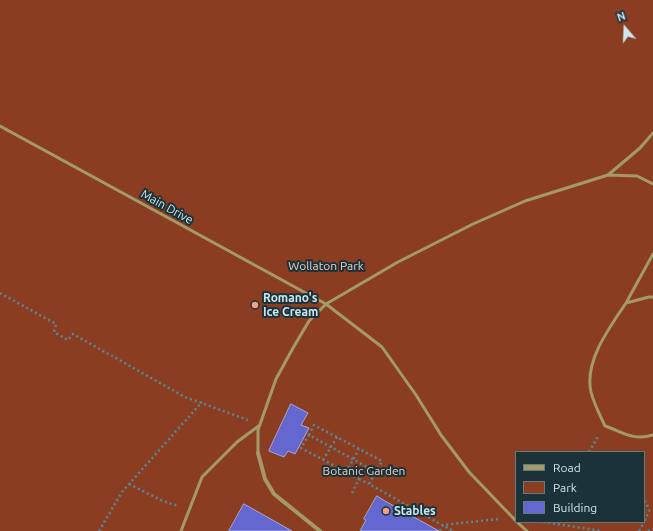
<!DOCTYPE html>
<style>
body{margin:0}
#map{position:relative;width:653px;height:531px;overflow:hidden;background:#154f5f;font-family:Ubuntu,sans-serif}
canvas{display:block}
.legend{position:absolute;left:515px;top:451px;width:130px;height:72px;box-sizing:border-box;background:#1b3239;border:1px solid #627a82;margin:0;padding:5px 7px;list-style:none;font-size:12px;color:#cce7f0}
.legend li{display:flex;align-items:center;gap:8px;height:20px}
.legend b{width:20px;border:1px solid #627a82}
.north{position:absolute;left:605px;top:8px;width:40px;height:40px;-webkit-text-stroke:3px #1b3239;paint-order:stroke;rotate:341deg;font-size:11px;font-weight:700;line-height:16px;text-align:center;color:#cce7f0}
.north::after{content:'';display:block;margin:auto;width:14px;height:18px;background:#cce7f0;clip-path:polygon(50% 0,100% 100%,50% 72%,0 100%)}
</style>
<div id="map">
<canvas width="653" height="531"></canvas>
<ul class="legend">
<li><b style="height:5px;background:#a49a67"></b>Road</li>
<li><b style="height:11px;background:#8b3d22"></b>Park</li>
<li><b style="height:11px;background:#6467cf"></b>Building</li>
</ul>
<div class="north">N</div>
</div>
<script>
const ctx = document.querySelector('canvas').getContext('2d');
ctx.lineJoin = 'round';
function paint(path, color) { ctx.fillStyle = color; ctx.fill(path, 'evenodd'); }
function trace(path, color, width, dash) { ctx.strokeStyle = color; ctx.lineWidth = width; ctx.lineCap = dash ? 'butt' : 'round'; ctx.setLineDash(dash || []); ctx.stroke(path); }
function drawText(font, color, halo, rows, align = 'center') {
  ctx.font = font + ' Ubuntu,sans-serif'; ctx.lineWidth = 4; ctx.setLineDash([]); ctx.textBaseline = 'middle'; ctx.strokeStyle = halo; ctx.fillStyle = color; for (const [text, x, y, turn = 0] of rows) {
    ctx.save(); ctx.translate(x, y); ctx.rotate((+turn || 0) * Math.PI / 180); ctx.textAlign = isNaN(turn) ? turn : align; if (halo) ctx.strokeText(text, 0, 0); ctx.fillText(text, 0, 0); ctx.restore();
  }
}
const green = new Path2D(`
 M0,0H653V531H0ZM516,452H644V522H516Z`);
const building = new Path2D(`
 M291,404L308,413L301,425L309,428L295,454L288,451L284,457L269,451Z
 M377,496L385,501L439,531H360L366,520L364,519Z
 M244,504L292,531H229Z`);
const path = new Path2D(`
 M0,293L56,324L54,332L68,340L73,334L185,397L248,420
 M309,435L314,425L382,461L376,472
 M589,452L599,435
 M323,460L337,437
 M346,472L359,449
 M359,479L369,484
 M129,484L163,501L178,506
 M352,493L359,479L301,448L309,435L376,472L369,484L453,531
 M644,501L647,504L649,511L644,522
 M543,522L602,531
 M99,531L122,492L202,402
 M440,531L443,525L498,519
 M639,531L644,522
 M648,531L653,529`);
const lane = new Path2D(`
 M0,126L326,304L382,347L416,395L441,435L469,472L516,521
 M608,175L640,148L653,133
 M653,297H649L626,303C610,327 584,361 591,392C594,404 600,415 605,426C623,432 633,441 653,435
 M626,303L653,254
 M258,453V430L276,379L293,348L309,321L326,304L398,262L473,224L525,201L608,175L637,176L653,184
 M517,522L527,531
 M181,531L202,477L237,442L260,425`);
const street = new Path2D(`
 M258,453L265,479L274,494L320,531`);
const markers = [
 [255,305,4,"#f39f83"],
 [386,511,4,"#f39f83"]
];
const streetNames = [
 ["Main Drive",167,207,29]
];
const parkNames = [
 ["Wollaton Park",326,266],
 ["Botanic Garden",364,471]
];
const poiNames = [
 ["Romano's",263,298],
 ["Ice Cream",263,312],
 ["Stables",394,511]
];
paint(green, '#8b3d22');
paint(building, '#6467cf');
trace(building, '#a5aad6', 1);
trace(path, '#598895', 2.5, [2, 3]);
trace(lane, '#a49a67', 3);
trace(street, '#a49a67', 4);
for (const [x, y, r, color] of markers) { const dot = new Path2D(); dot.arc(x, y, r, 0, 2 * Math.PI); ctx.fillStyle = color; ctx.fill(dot); trace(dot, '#1b3239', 1.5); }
drawText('12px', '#cce7f0', '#1b3239', streetNames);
drawText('12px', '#eccdc3', '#1b3239', parkNames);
drawText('bold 12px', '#cce7f0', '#1b3239', poiNames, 'left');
</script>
